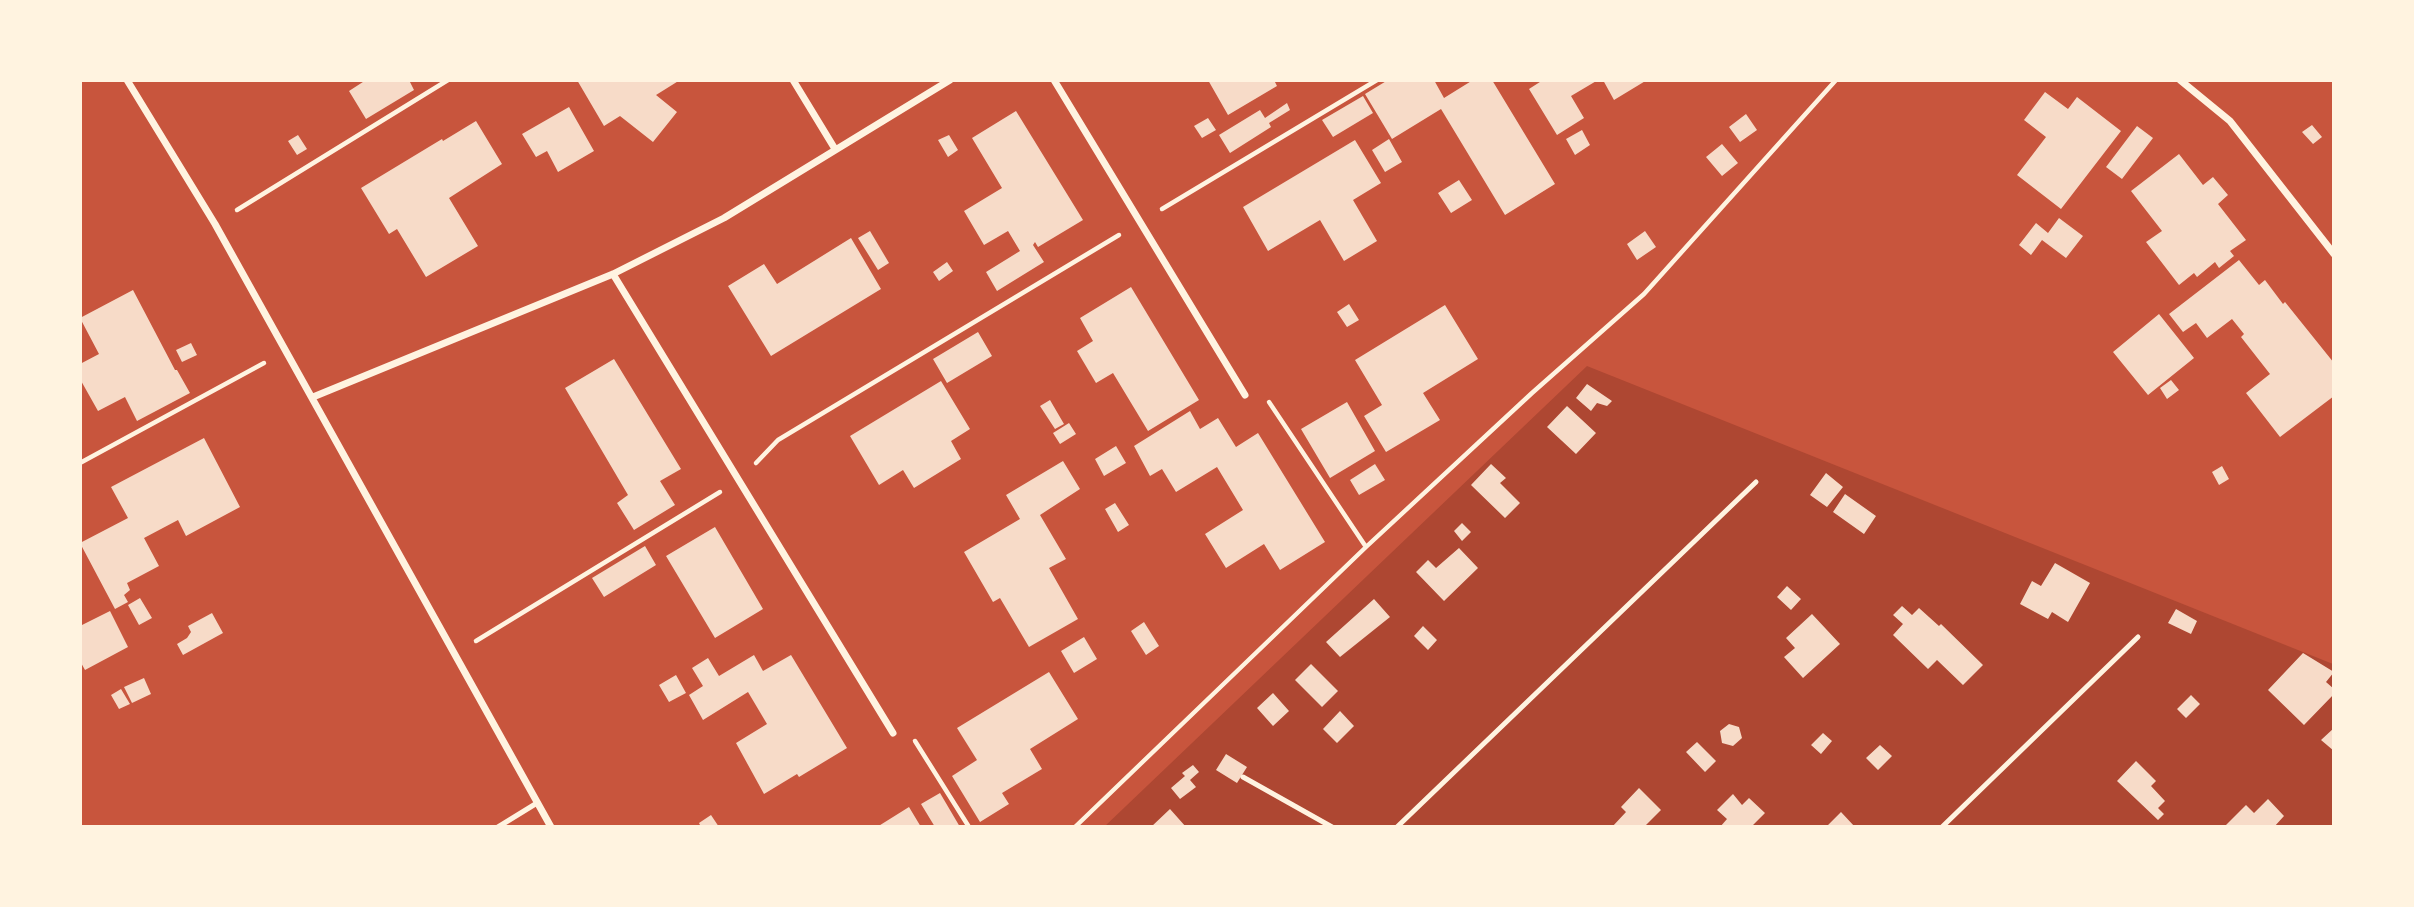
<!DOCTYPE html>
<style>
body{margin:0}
#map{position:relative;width:2414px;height:907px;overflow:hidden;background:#c8553d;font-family:"Roboto Condensed",sans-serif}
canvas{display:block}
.frame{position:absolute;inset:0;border:82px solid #fff3e0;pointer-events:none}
</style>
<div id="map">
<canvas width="2414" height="907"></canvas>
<div class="frame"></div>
</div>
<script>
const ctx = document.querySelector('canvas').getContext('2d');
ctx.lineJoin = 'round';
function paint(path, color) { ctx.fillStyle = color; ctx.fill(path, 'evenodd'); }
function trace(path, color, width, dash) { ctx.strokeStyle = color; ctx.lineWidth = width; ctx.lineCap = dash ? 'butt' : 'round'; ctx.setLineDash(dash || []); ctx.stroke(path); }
const green = new Path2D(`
 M1587,366L2333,664V826L1104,827Z`);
const building = new Path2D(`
 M366,80H409L414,90L366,119L349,91Z
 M577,80H680L656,95L677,112L653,142L620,116L604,126Z
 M1208,80H1274L1277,86L1228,115Z
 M1388,80H1434L1444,98L1473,80H1492L1555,184L1505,215L1441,109L1392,139L1365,94Z
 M1543,80H1598L1571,96L1584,118L1557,135L1529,89Z
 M1603,80H1647L1614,100Z
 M2045,92L2068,109L2077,97L2121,131L2061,209L2017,175L2046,137L2024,120Z
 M1363,96L1373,113L1333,137L1322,120Z
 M1287,103L1290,110L1269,123L1271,127L1230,153L1219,135L1260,110L1265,118Z
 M569,107L594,151L558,172L547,151L536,157L522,134Z
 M1016,111L1083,220L1038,247L1035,242L1033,245L1044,262L997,291L986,272L1020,251L1008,231L984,245L964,211L1002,188L972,138Z
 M1746,114L1757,130L1740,142L1729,127Z
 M1208,118L1216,130L1202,138L1194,126Z
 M476,121L502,164L449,198L478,246L426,277L397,229L389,234L361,188L442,139L443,141Z
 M2312,125L2322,137L2313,144L2302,132Z
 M2137,126L2153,138L2122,179L2106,167Z
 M1582,130L1590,145L1575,155L1566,139Z
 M298,135L307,149L297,155L288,141Z
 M949,135L958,150L948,157L938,140Z
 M1389,139L1402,162L1385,172L1372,150Z
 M1355,140L1381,183L1353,200L1377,241L1344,261L1320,220L1268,251L1243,207Z
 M1722,144L1738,163L1722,176L1706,157Z
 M2179,154L2203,185L2213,177L2228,195L2218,204L2246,240L2230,251L2234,256L2219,268L2215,262L2197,277L2194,273L2179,285L2146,242L2162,231L2131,191Z
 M1459,180L1472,200L1451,213L1438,193Z
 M2059,218L2083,236L2066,258L2042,240L2031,255L2019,245L2036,223L2048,233Z
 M870,231L889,263L878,270L858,238Z
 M1645,231L1656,247L1637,260L1627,244Z
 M851,238L881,289L771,356L728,286L764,264L777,284Z
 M2239,260L2259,285L2265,280L2283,304L2285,302L2334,363V396L2280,437L2246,393L2270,374L2241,337L2244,334L2232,319L2207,338L2196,323L2183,332L2169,314Z
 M947,262L953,271L939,281L933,272Z
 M1131,287L1199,400L1148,431L1113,373L1096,383L1077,351L1093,341L1080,318Z
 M133,290L175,370H177L190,393L137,421L125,397L98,411L80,379V364L99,354L80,318Z
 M1349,304L1359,320L1347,327L1337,312Z
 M1445,305L1478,359L1423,393L1440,420L1386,452L1364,416L1382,405L1355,360Z
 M2159,314L2194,358L2148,395L2113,352Z
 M978,332L992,356L947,383L933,359Z
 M191,343L197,355L182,362L176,350Z
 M614,359L681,469L660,481L675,505L634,530L617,503L628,495L565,388Z
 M2171,380L2179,390L2167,399L2160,388Z
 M941,381L970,429L951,441L961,459L914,488L903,470L879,485L850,436Z
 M1587,384L1612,401L1607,406L1597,403L1591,411L1576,398Z
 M1050,400L1064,424L1055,429L1040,406Z
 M1347,402L1375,451L1330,478L1301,429Z
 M1567,406L1596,433L1576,454L1547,427Z
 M1190,411L1200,429L1218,418L1236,447L1258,433L1325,542L1280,570L1264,544L1226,568L1205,534L1243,510L1217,467L1176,492L1162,469L1150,476L1134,446Z
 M1069,423L1076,434L1060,444L1053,433Z
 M204,438L240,507L186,536L178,520L144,538L159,566L127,583L130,590L124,595L128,602L115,609L80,543L128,518L111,487Z
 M1116,446L1126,463L1104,476L1095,459Z
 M1063,461L1080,489L1040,515L1066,559L1049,568L1078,619L1029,647L1000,598L993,602L964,552L1020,519L1006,495Z
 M1375,464L1385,480L1359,495L1350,480Z
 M1491,464L1506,478L1500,483L1520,503L1505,518L1471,485Z
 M2222,466L2229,479L2219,485L2212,472Z
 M1826,473L1843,487L1827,507L1810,495Z
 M1845,494L1876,516L1864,534L1833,512Z
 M1115,503L1129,525L1118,532L1105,509Z
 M1462,523L1471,532L1462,541L1454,531Z
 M715,527L763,609L715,638L666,556Z
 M645,546L656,565L604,597L592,578Z
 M1459,548L1478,568L1444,601L1416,572L1428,560L1436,568Z
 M2055,563L2090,583L2068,622L2052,612L2048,619L2020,604L2032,581L2041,586Z
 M1787,586L1801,599L1791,610L1777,597Z
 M140,598L152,618L139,625L128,605Z
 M1374,599L1390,617L1340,657L1326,642Z
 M1902,606L1912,615L1919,608L1939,626L1941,624L1983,665L1963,685L1937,660L1928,669L1893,635L1903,624L1893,615Z
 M2176,609L2197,621L2191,634L2168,623Z
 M110,611L128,647L85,670L80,661V626Z
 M212,613L223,633L183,655L177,644L187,638L191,632L188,626Z
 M1812,614L1840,644L1803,678L1784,657L1795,648L1786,638Z
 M1144,622L1159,646L1146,655L1131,631Z
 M1423,626L1437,640L1428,650L1414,636Z
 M1084,637L1097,659L1074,673L1061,651Z
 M2303,653L2334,672L2326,682L2334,689V694L2304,725L2268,690Z
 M754,655L763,671L791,655L847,748L799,777L797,774L764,794L736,743L767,724L748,692L703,720L689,695L703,686L692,668L708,658L719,676Z
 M1311,664L1338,691L1322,707L1295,680Z
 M1049,672L1078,719L1030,749L1042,769L1002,793L1009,804L980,822L952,776L977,760L957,728Z
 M676,675L686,693L669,702L659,685Z
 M144,678L151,694L132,703L124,687Z
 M121,689L130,704L119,709L111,695Z
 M1273,693L1289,711L1273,726L1257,708Z
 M2191,695L2200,704L2186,718L2177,709Z
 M1340,711L1354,726L1337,743L1323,729Z
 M1729,724L1739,727L1742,738L1733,746L1722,743L1720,731Z
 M2334,728V751L2321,740Z
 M1823,733L1832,741L1821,754L1811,745Z
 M1697,742L1716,761L1705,772L1686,752Z
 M1880,745L1892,756L1878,770L1866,758Z
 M1226,754L1247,767L1237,783L1216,770Z
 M2136,761L2156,781L2151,786L2165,801L2158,808L2164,814L2158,820L2117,781Z
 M1193,765L1199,772L1190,780L1196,787L1180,799L1171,788L1185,776L1182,773Z
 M1639,788L1661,810L1644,827H1612L1626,812L1621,807Z
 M940,793L960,827H935L921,804Z
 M1733,794L1742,805L1749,798L1765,813L1751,827H1720L1727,819L1717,810Z
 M2268,799L2284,816L2274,827H2224L2246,805L2254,813Z
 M909,807L921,827H877Z
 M1170,809L1186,827H1151Z
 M1841,812L1855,827H1826Z
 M711,815L719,827H701L699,823Z`);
const path = new Path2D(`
 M1162,209L1377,80
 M237,210L448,80
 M1269,402L1366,547
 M80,463L264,363
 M756,463L778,440L1119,235
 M476,641L720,492
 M915,741L969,827
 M1075,827L1366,547L1532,393L1644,294L1836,80`);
const service = new Path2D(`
 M1243,777L1332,827
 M498,827L537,803
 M1397,827L1756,482
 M1942,827L2138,637`);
const minor = new Path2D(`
 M127,80L215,224L551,827
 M793,80L835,149
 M1054,80L1245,395
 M2180,80L2230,121L2334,254
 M613,274L893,733
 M313,397L613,274L724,218L950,80`);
paint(green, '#ae4732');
paint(building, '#f7dbc8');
trace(path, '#fff3e0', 4.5);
trace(service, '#fff3e0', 5);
trace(minor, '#fff3e0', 7);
</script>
